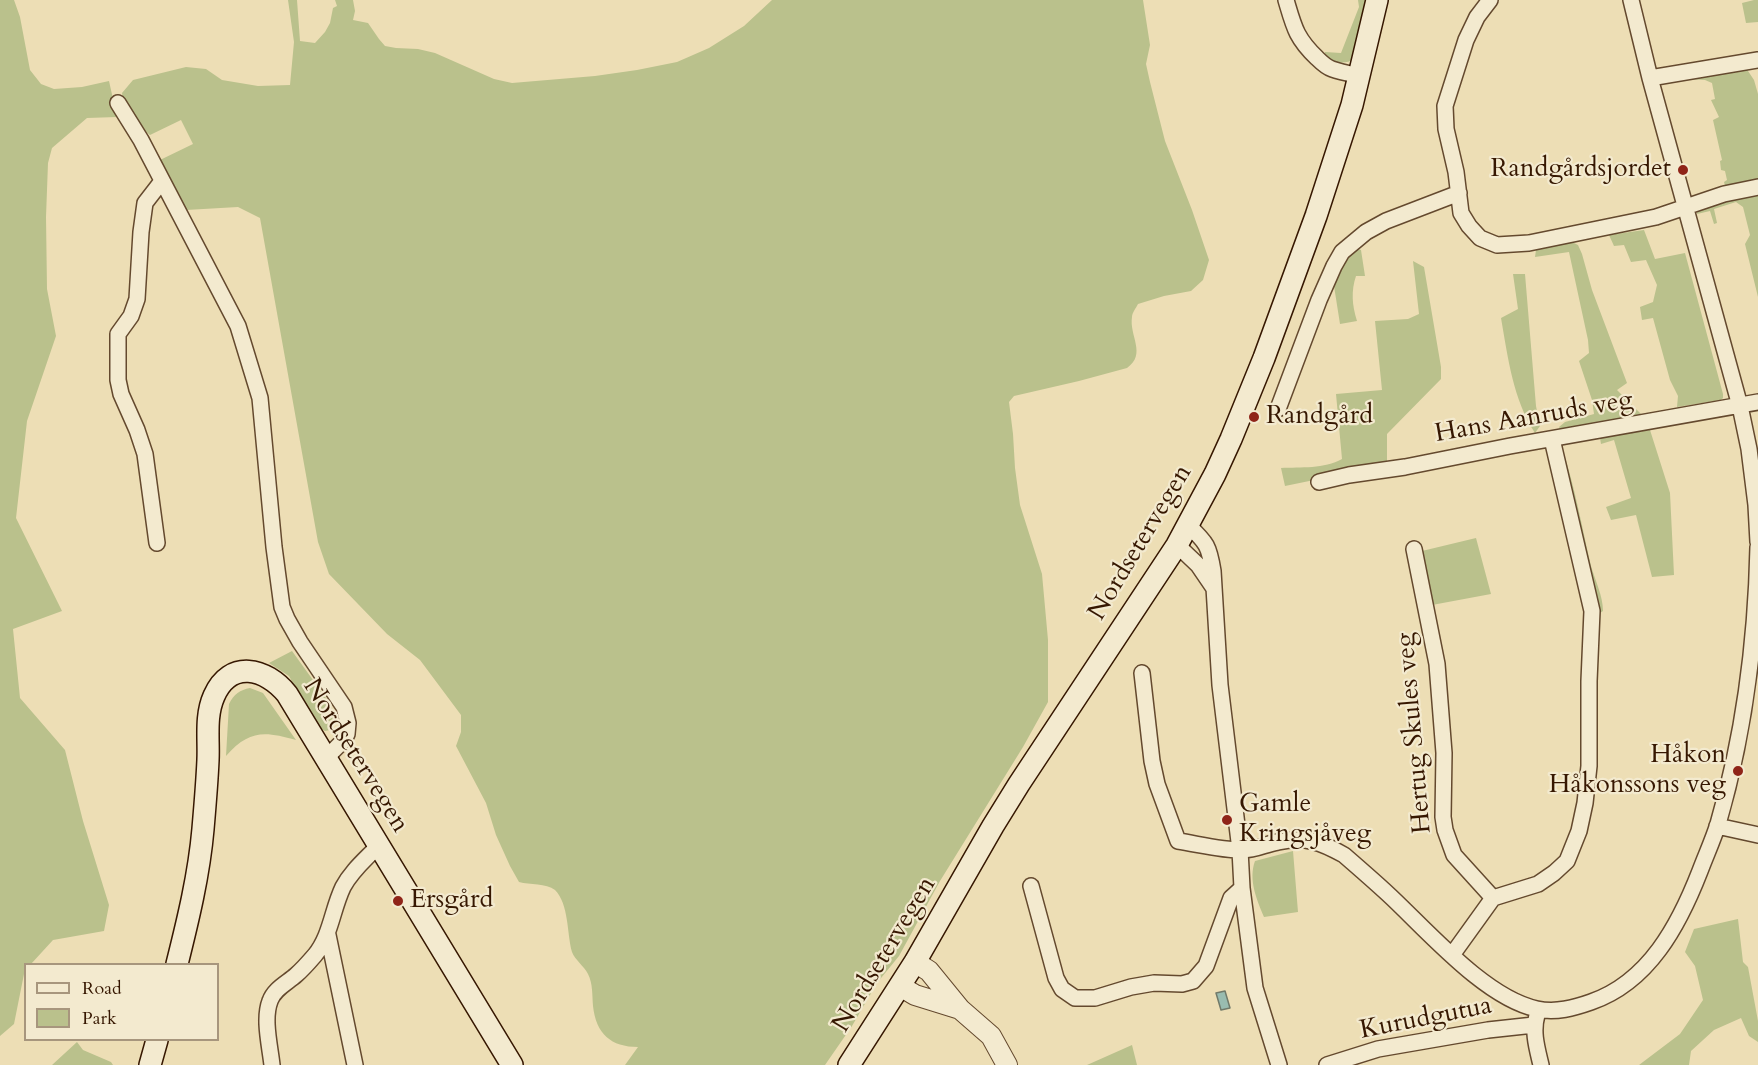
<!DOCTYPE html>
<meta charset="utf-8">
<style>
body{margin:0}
#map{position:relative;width:1758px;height:1065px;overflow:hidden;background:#eddeb5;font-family:Cardo,serif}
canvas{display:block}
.legend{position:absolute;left:24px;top:963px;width:195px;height:78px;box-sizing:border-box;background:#f3eacf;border:2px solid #a7967d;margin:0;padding:8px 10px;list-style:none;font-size:18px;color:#361701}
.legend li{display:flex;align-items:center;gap:12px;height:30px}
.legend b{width:30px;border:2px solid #a7967d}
</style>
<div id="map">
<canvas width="1758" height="1065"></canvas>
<ul class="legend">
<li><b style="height:8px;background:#f3eacf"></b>Road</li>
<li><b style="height:16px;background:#bac18c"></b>Park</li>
</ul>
</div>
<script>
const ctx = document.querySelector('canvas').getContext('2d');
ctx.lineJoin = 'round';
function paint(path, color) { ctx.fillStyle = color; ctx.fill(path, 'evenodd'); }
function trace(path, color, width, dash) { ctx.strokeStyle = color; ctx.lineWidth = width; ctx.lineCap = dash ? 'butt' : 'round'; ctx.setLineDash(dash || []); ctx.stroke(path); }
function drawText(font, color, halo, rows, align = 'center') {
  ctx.font = font + ' Cardo,serif'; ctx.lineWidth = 4.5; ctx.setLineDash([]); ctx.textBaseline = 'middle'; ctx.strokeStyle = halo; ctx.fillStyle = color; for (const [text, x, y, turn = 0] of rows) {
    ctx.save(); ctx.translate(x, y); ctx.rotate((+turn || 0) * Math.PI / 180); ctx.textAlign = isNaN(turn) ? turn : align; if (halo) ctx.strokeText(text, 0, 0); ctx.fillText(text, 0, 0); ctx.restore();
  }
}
const green = new Path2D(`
 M0,0H14L20,17L30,70L41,84L54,89L82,87L109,81L117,117L87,118L52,148L48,163L46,217L47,289L56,336L27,421L16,518L62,611L13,629L20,698L65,750L83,821L109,905L104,931L53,940L31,964H26L14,1024L0,1036Z
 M288,0H297L300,41L315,43L325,32L330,23L333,8L337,6L335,0H353L355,11L353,20L368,23L379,39L385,46L396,48L418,49L435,53L494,79L512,83L595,76L637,70L677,62L709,48L744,26L772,0H1143L1150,45L1146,64L1150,82L1165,141L1192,210L1209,260L1203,280L1191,291L1164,296L1138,304C1136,308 1132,313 1132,317C1129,336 1147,354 1127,368L1079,381L1014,396L1009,402L1013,434L1015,468L1020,505L1042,574L1048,640V702L1023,747L940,881L899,956L877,983L852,1026L825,1065H625L638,1047C611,1047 596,1034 593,1006C592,995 593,984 588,974C584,966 575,960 572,952C567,934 569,904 555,890C546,883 530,885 519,882L510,866L496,835L486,803L456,746L461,732V715L420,660L387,634L329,574L318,542L260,218L238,207L186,210L160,160L193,144L181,120L150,135C138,125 124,108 122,93L133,80L186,67L206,69L222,80L258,86L290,85L294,42Z
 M1358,0H1371L1355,59C1343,65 1334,63 1325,55V52L1341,53L1359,7Z
 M1754,0H1758V22L1746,23L1742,3Z
 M1746,68L1754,80L1758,94V182L1726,189L1724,182L1727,180L1725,171L1721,170L1720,161L1722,160L1713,120L1719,117L1711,100L1715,99L1712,83L1705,80L1687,79Z
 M1758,191V297L1745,244L1750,235L1743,207L1736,202L1714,209L1717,223L1714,224L1710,211L1697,214L1698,208Z
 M1644,230L1655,259L1685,253L1723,394V398L1721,400L1677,407L1678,396L1670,380L1653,318L1642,320L1640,307L1653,302L1657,285L1646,260L1631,262L1624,245L1614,246L1609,235Z
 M1572,242L1578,245L1582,254L1592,290L1627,383L1617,390L1643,416L1561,431L1559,427L1565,422L1594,414L1592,400L1579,361L1589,353L1588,340L1569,252L1535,257L1536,250L1538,247Z
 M1358,249L1361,250L1365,276H1356C1351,291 1352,305 1357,321L1340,324L1334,286L1337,271L1353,250Z
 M1413,261L1424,267L1441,367V379L1387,434V465L1285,486L1281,468C1301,467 1324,469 1342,459L1336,394L1382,390L1375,321L1408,319L1419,314Z
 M1513,274H1525L1536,406L1540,426L1535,433C1513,399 1508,358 1501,318L1518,309Z
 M1650,430L1670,493L1674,575L1652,577L1636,515L1611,520L1606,507L1631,498L1614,440L1601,444L1600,438Z
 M1563,451C1575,488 1582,527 1591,566C1595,580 1603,596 1603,611L1600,613H1597L1560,456Z
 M1476,538L1491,594L1432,605L1422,551Z
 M292,651L331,705L336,722L330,730L325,731L317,726L289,676L269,663Z
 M250,688L263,693L296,740C264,731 249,730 226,756L229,704C234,694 240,690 250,688Z
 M1293,851L1298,912L1264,917C1257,900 1248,880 1255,861Z
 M1738,919L1743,962L1748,967L1758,1021V1042L1749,1036L1741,1018L1714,1030L1691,1051L1689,1065H1639L1680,1034L1703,1000L1695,966L1685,952L1694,929Z
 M77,1042L83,1050L111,1062L113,1065H52Z
 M1132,1045L1137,1065H1087Z`);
const water = new Path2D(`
 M1225,991L1230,1008L1221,1010L1216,993Z`);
const minor = new Path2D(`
 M1286,0C1294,27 1296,38 1317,58C1321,62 1326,67 1332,69C1341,72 1351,74 1360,76
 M1490,0L1477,17L1466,40L1445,106L1446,129L1456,172L1461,213L1469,226L1480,238L1497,245L1529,243L1656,217L1724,194L1758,187
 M1631,0L1650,78L1740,406L1749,449L1756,505L1758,542
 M1650,78L1758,60
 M118,103L141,140L238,326L260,398L274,547L282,607L287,619L300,642L344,707L348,723L347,734L344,740L326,758
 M1278,409L1319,300L1334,266L1342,252L1366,232L1386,221L1459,193
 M1319,482L1349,475L1405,467L1510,446L1758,402
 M1188,525C1207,543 1209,546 1213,571L1220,685L1240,850L1242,888L1255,988L1279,1065
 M157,543L145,454L137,430L121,394L118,380V334L131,316L137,299L141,232L145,203L162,181
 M1177,545L1198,565L1213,587
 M1414,549L1437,664L1444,753L1443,817L1445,830L1454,855L1493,898
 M1142,673L1152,761L1157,784L1178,841C1198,844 1221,850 1242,850C1257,850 1265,844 1278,842C1305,836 1321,842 1344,855C1359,868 1374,881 1388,894C1427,930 1485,998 1537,1009C1556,1013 1574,1008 1591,1002C1649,982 1679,925 1700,871C1706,855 1713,840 1718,824C1744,735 1756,640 1758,547
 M1717,826L1758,835
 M1031,886L1056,978L1062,989L1075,998H1095L1131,987L1154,983L1182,984L1193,981L1206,966L1231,898L1242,888
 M328,935L355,1065
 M1452,955L1493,898L1538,884L1554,873L1567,861L1579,831L1585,803L1589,766V681L1592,611L1552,439
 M1537,1015C1532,1032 1537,1048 1541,1065
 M272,1065C270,1046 263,1019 270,1001C274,989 287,983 296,975C303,969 309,962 315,955C331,935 332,910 343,887C352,870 366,859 379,845
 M1327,1065L1378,1049L1488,1030L1534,1025`);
const tertiary = new Path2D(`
 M915,962L929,971L960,1009L991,1036L1007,1065
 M900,986L915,995L960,1009`);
const secondary = new Path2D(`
 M177,964C188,920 199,875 203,829C205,806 207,783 208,760C209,739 205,716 214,696C230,659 266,668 287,694L512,1065
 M150,1065L157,1040
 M849,1065L915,962L993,826L1019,784L1177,545L1215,474L1231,439L1264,358L1316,216L1352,105L1377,0`);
const markers = [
 [1683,170,6,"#8f2418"],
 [1254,417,6,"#8f2418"],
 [1738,771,6,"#8f2418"],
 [1227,820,6,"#8f2418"],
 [398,901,6,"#8f2418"]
];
const poiNames = [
 ["Randgårdsjordet",1671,170,"right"],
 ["Randgård",1266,417],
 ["Håkon",1726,756,"right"],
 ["Håkonssons veg",1726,786,"right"],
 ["Gamle",1239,805],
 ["Kringsjåveg",1239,835],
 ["Ersgård",410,901]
];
const streetNames = [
 ["Hans Aanruds veg",1534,418,-10],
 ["Nordsetervegen",1141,543,-59],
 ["Hertug Skules veg",1415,733,-95],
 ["Nordsetervegen",355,756,58],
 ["Nordsetervegen",885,955,-59],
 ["Kurudgutua",1426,1019,-11]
];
paint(green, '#bac18c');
paint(water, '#99bcb0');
trace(water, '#717a6a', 1.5);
trace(minor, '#64492e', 18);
trace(tertiary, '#64492e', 22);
trace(secondary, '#361701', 24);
trace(minor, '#f3eacf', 15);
trace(tertiary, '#f3eacf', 20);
trace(secondary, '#f3eacf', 21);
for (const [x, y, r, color] of markers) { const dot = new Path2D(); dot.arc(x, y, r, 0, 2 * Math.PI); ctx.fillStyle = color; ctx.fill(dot); trace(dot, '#f3eacf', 2); }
drawText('26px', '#361701', '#f3eacf', poiNames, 'left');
drawText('26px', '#361701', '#f3eacf', streetNames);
</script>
